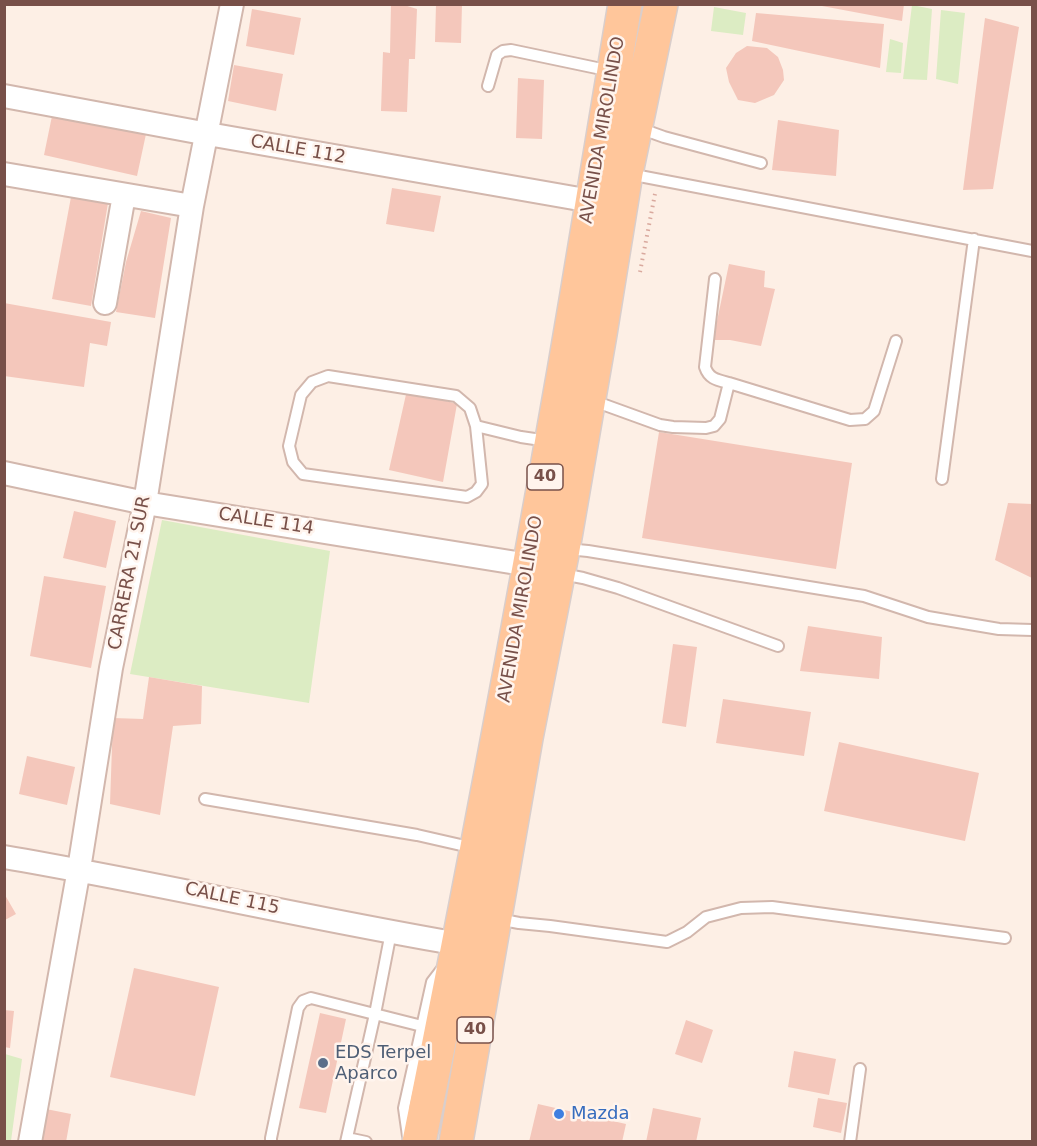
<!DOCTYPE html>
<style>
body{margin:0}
#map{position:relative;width:1037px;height:1146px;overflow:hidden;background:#fdefe5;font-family:"DejaVu Sans",sans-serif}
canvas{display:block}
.frame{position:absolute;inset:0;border:6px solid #785049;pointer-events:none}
</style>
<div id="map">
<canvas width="1037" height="1146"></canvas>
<div class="frame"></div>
</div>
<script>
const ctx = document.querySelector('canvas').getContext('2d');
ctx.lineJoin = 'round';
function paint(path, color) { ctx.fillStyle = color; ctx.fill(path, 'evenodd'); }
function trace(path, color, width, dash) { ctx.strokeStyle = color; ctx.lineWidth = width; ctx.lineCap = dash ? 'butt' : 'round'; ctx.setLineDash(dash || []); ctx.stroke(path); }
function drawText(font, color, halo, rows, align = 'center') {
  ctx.font = font + ' "DejaVu Sans",sans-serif'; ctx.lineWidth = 5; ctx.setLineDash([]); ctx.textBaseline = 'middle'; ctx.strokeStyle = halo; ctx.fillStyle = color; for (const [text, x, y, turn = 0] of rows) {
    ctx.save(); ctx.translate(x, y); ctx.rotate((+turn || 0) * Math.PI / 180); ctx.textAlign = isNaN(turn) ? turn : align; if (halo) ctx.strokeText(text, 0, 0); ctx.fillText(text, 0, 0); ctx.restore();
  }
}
const green = new Path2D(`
 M912,5L932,9L927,80L903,79Z
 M714,7L746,13L743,35L711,31Z
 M941,10L965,13L958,84L936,79Z
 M890,39L903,43L901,73L886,72Z
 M162,520L330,551L309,703L130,674Z
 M5,1054L22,1059L11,1141H5Z`);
const building = new Path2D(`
 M391,4H401L417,9L415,59H409L407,112L381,111L383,52L390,53Z
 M436,4H462L461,43L435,42Z
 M822,4H904L902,21L822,6Z
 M252,9L301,18L294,55L246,46Z
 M756,13L884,24L880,68L752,41Z
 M985,18L1019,27L993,189L963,190Z
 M747,46L767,48L778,57L783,70L784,80L774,95L755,103L738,100L729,82L726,68L736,53Z
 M234,65L283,74L276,111L228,101Z
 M518,78L544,80L542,139L516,138Z
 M52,116L146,134L137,176L44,155Z
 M778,120L839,130L836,176L772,170Z
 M392,188L441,196L434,232L386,224Z
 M71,197L108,203L91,306L52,299Z
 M141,211L171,218L155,318L116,312L126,262Z
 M729,264L765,271L764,287L775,289L761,346L730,340H713Z
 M4,303L111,322L107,346L90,343L84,387L4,376Z
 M407,390L457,404L443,482L389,470Z
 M659,432L852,463L836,569L642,538Z
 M1008,503L1032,504V578L995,560Z
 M74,511L116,521L106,568L63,558Z
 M44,576L106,586L91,668L30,656Z
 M808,626L882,637L879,679L800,671Z
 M673,644L697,647L686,727L662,723Z
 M149,677L202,686L201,724L173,726L160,815L110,804L113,718L143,719Z
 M723,699L811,712L804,756L716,743Z
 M839,742L979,773L965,841L824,811Z
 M27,756L75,767L67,805L19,794Z
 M5,895L16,914L5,920Z
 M134,968L219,987L195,1096L110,1077Z
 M4,1010L14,1011L10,1048L4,1047Z
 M320,1013L346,1019L326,1113L299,1108Z
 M686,1020L713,1030L702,1063L675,1054Z
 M794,1051L836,1059L829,1095L788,1087Z
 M818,1098L847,1103L841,1133L813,1127Z
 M538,1104L626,1124L622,1142H529Z
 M41,1108L71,1114L66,1142H34Z
 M653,1108L701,1118L696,1142H646Z`);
const path = new Path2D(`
 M640,272L655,194`);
const service = new Path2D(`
 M488,86L497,55L503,51L511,50L611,71
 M639,128L664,137L761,163
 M629,174L1032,251
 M729,383L850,420L865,419L874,411L896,341
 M591,400L660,425L673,427L706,428L714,426L720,419L729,383C717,380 709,379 705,367L715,279
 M476,426L482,484L476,492L467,497L303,474L293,462L289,446L301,395L312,382L328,376L456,396L470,408L476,426L521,437L548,441
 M942,479L974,239
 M567,549L588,551L864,596L928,617L999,629L1032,630
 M562,574L583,578L618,588L778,646
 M205,799L417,835L474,848
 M498,919L519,923L550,926L667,942L687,932L706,917L741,908L772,907L1005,938
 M408,1136L404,1108L432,982L442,969
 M347,1138L366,1142
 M271,1142V1138L298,1008L303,1001L311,998L422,1026
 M346,1142L375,1014L391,932
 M850,1142L860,1069`);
const minor = new Path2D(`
 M4,96L208,134L591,201
 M4,174L192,206
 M105,303L124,195
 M4,473L145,503L529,565
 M4,857C157,883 307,918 459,944
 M30,1142L79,869L111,668L145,503L192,206L232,4`);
const primary = new Path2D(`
 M419,1142C471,885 519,629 564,371C585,249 604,127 625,4
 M456,1142L526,738L563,549L600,334L626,173L661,4`);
const markers = [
 [323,1063,6,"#5c6f8a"],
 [559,1114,6,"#3f7fe0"]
];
const shields = [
 [545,477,36],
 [475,1030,36]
];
const shieldNames = [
 ["40",545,477],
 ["40",475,1030]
];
const streetNames = [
 ["AVENIDA MIROLINDO",603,130,-80],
 ["CALLE 112",298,150,10],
 ["CALLE 114",266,522,9],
 ["CARRERA 21 SUR",130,573,-79],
 ["AVENIDA MIROLINDO",521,609,-80],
 ["CALLE 115",232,899,12]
];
const serviceNames = [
 ["EDS Terpel",335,1053],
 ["Aparco",335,1074]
];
const shopNames = [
 ["Mazda",571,1114]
];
paint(green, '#dcecc3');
paint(building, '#f4c7bb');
trace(service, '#d2b7ad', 14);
trace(minor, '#d2b7ad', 26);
trace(primary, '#d9cecc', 36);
trace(path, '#d9a99e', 4, [1.5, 4.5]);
trace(service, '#fff', 10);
trace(minor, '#fff', 22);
trace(primary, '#ffc69b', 33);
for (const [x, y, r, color] of markers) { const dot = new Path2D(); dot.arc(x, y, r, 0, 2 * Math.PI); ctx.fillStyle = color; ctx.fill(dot); trace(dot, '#fff4ed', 2); }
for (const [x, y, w] of shields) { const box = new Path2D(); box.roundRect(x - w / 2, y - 13, w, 26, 4.5); ctx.fillStyle = '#fff4ed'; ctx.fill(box); trace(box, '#785049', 1.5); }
drawText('bold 16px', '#785049', null, shieldNames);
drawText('18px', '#785049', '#fff4ed', streetNames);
drawText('18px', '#4e5e75', '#fff4ed', serviceNames, 'left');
drawText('18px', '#366cbe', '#fff4ed', shopNames, 'left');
</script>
